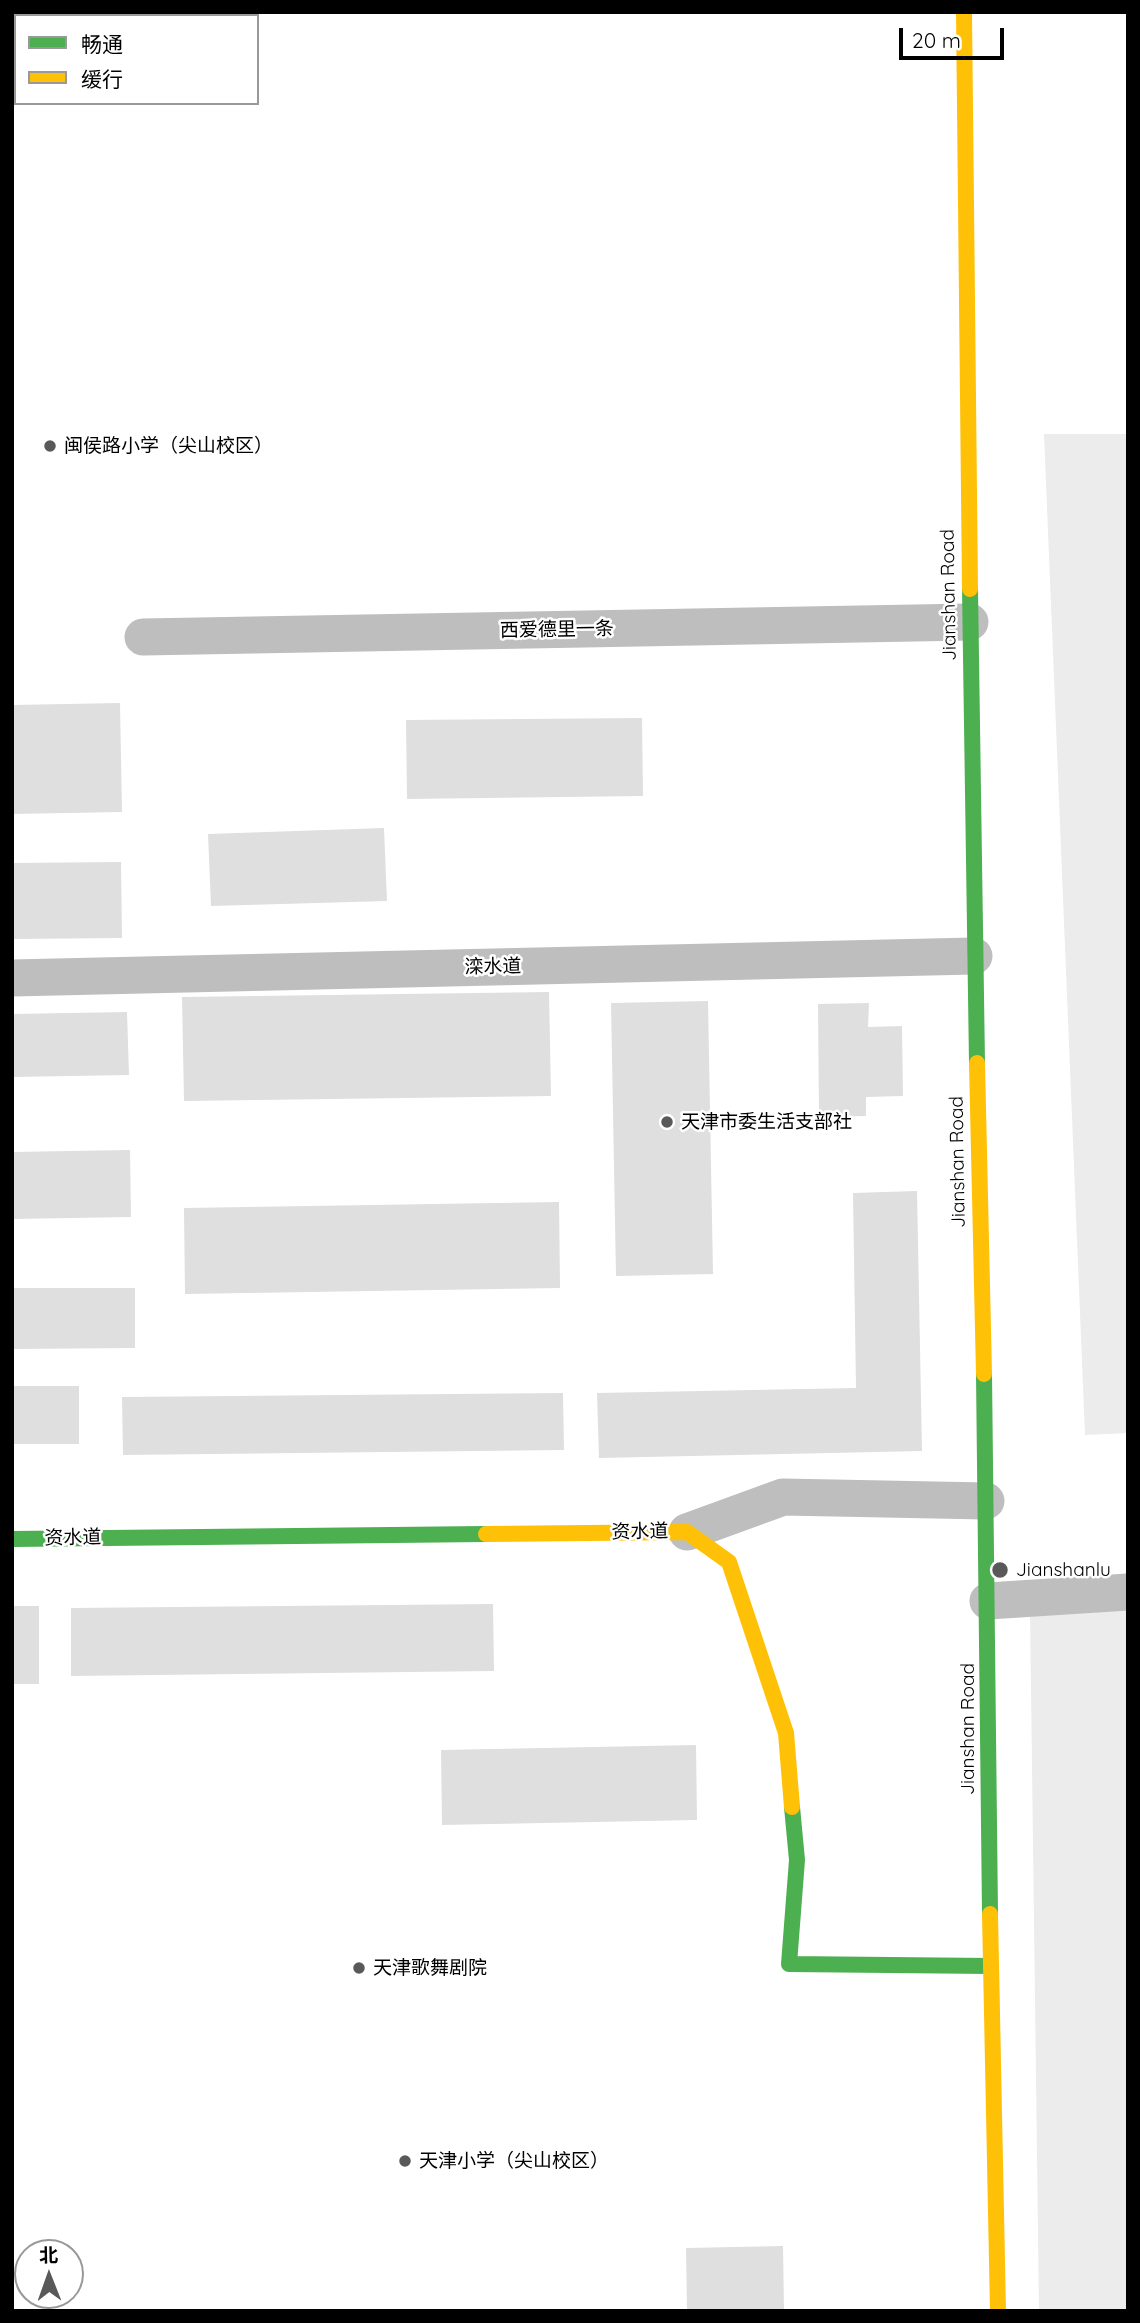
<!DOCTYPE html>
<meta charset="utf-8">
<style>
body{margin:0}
#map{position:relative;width:1140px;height:2323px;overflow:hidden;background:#fff;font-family:Quicksand,"Noto Sans SC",sans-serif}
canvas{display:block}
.frame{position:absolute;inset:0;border:14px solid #000;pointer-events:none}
.legend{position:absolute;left:14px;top:14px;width:245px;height:91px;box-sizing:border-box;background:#fff;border:2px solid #999;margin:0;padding:9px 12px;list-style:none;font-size:21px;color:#000}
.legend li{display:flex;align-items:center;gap:14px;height:35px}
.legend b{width:35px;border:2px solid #999}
.north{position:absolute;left:14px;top:2239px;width:70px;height:70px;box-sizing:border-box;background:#fff;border:2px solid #999;border-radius:50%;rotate:359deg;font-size:19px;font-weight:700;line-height:28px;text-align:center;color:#000}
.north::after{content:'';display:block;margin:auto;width:24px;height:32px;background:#595959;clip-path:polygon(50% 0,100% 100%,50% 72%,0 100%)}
.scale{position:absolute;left:899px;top:28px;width:105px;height:32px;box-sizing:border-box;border:4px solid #000;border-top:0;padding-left:9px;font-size:21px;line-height:24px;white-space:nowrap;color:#000;-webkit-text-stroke:5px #fff;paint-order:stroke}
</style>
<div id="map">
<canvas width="1140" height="2323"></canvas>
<div class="frame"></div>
<ul class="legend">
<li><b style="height:9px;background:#4caf50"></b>畅通</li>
<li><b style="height:9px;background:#ffc107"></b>缓行</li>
</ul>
<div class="north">北</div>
<div class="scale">20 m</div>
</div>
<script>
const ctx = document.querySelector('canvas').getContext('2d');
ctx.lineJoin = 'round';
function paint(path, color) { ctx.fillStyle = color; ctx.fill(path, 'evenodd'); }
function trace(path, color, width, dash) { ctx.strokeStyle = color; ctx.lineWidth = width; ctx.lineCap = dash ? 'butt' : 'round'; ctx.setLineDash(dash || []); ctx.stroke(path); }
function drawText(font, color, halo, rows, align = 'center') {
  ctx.font = font + ' Quicksand,"Noto Sans SC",sans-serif'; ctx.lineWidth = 5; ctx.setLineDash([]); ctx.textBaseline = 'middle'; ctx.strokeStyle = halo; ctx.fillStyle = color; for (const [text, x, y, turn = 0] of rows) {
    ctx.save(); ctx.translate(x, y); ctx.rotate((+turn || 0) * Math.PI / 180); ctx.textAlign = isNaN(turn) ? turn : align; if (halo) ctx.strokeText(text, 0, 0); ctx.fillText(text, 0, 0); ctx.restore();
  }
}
const green = new Path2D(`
 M1044,434H1128V1433L1085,1435Z
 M1128,1602V2311H1039L1030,1610Z`);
const building = new Path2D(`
 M120,703L122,812L12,814V705Z
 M642,718L643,796L407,799L406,720Z
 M384,828L387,901L211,906L208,834Z
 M121,862L122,938L12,939V863Z
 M549,992L551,1096L184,1101L182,997Z
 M708,1001L713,1274L616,1276L611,1003Z
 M869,1003L868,1027L902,1026L903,1096L866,1097V1116L819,1117L818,1004Z
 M127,1012L129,1075L12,1077V1014Z
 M130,1150L131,1217L12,1219V1152Z
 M917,1191L922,1451L599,1458L597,1393L856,1388L853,1193Z
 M559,1202L560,1288L185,1294L184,1208Z
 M12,1288H135V1348L12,1349Z
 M12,1386H79V1444H12Z
 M563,1393L564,1450L123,1455L122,1397Z
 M493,1604L494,1671L71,1676V1608Z
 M12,1606H39V1684H12Z
 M696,1745L697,1820L442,1825L441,1750Z
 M783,2246L784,2311H687L686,2248Z`);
const street = new Path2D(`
 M143,637L970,622
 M12,978L974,956
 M687,1532L783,1497L986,1501
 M988,1601L1128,1592`);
const fast = new Path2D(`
 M970,589L977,1063
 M984,1374L990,1914
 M12,1539L486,1534
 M792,1807L797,1860L789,1964L991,1966`);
const slow = new Path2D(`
 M964,12L970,589
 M977,1063L984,1374
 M486,1534L687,1532L729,1562L786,1733L792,1807
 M990,1914L998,2311`);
const markers = [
 [50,446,7,"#595959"],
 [667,1122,7,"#595959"],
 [1000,1570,9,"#595959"],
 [359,1968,7,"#595959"],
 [405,2161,7,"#595959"]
];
const poiNames = [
 ["闽侯路小学（尖山校区）",64,446],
 ["天津市委生活支部社",681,1122],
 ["Jianshanlu",1016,1570],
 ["天津歌舞剧院",373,1968],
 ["天津小学（尖山校区）",419,2161]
];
const streetNames = [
 ["Jianshan Road",949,595,-91],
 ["西爱德里一条",557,630,-1],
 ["滦水道",493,967,-1],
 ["Jianshan Road",958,1162,-91],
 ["资水道",640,1532,-1],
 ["资水道",73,1538,-1],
 ["Jianshan Road",968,1729,-90]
];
paint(green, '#ececec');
paint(building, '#dfdfdf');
trace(street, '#bebebe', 37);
trace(fast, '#4caf50', 16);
trace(slow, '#ffc107', 16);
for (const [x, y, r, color] of markers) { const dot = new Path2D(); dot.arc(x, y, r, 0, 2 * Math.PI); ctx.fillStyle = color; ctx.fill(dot); trace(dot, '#fff', 2.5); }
drawText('19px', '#000', '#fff', poiNames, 'left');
drawText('19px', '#000', '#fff', streetNames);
</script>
